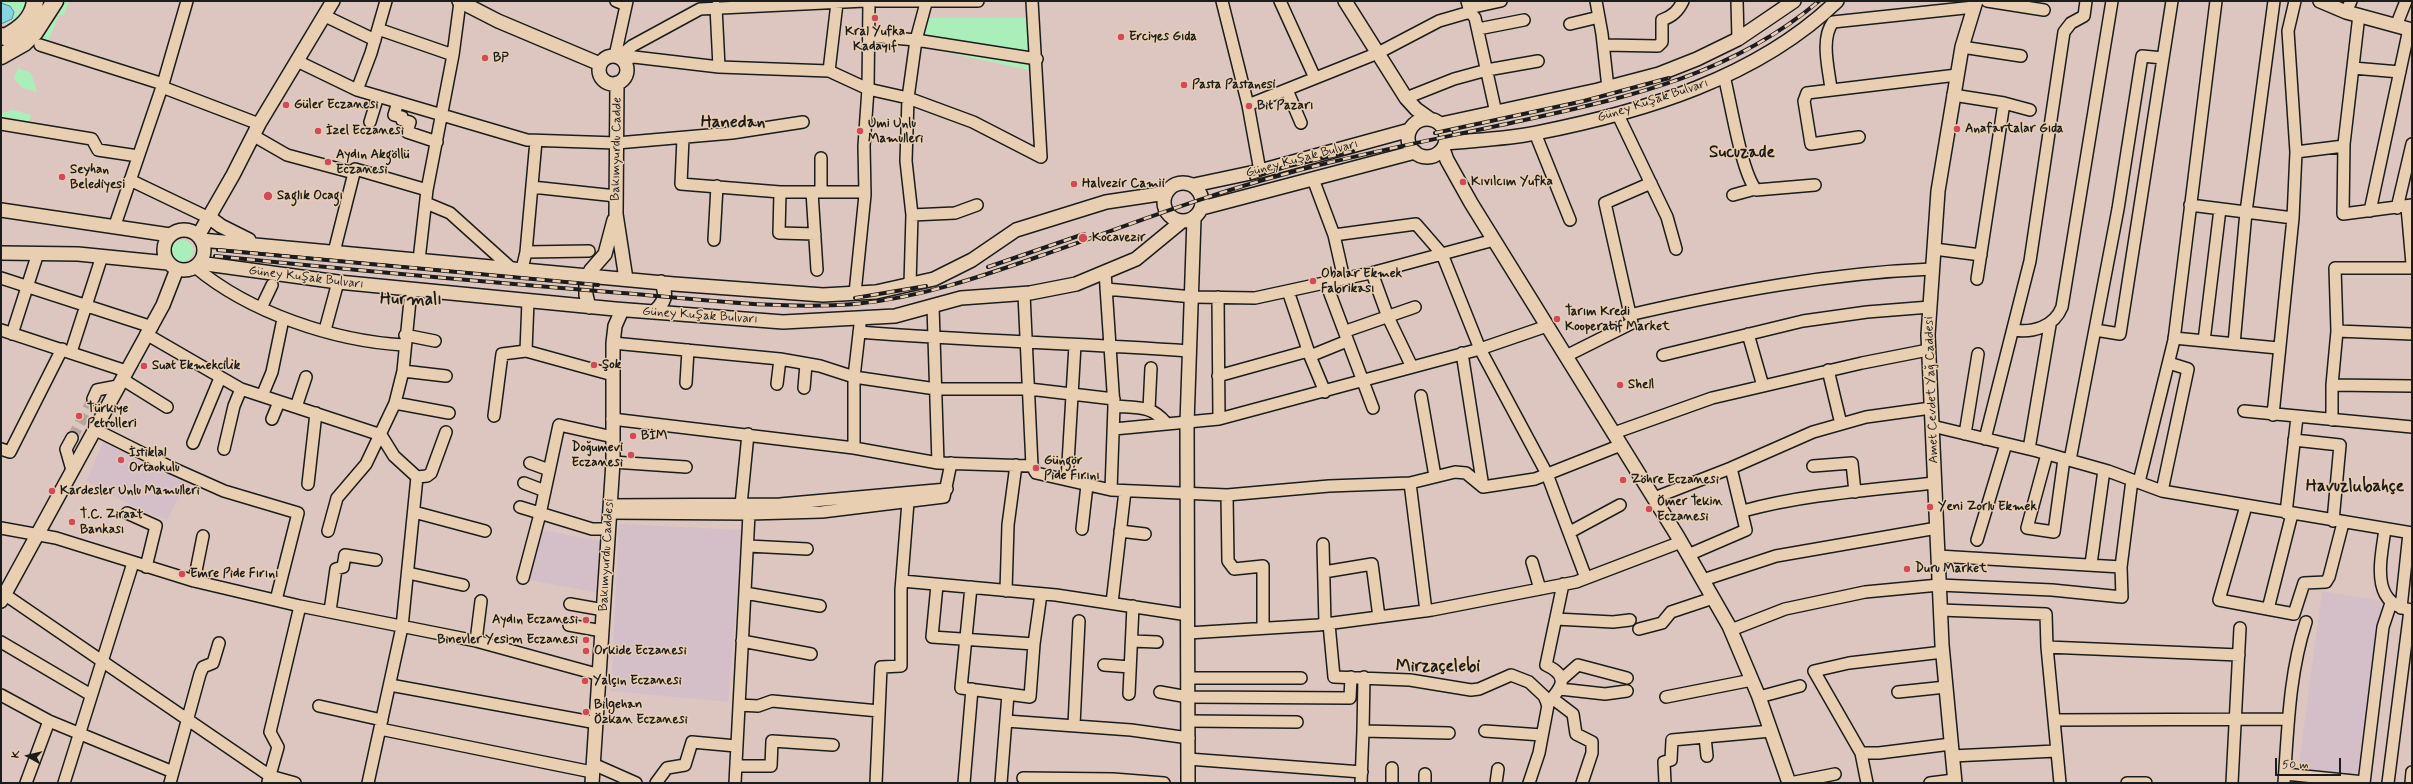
<!DOCTYPE html>
<meta charset="utf-8">
<style>
body{margin:0}
#map{position:relative;width:2413px;height:784px;overflow:hidden;background:#ddc6bf;font-family:Mynerve,sans-serif}
canvas{display:block}
.frame{position:absolute;inset:0;border:2px solid #1c1c1c;pointer-events:none}
.north{position:absolute;left:8px;top:736px;width:40px;height:40px;-webkit-text-stroke:3px #e9cfb1;paint-order:stroke;rotate:278deg;font-size:11px;font-weight:700;line-height:16px;text-align:center;color:#1c1c1c}
.north::after{content:'';display:block;margin:auto;width:14px;height:18px;background:#1c1c1c;clip-path:polygon(50% 0,100% 100%,50% 72%,0 100%)}
.scale{position:absolute;left:2275px;top:758px;width:66px;height:18px;box-sizing:border-box;border:2px solid #1c1c1c;border-top:0;padding-left:5px;font-size:12px;line-height:14px;white-space:nowrap;color:#1c1c1c;-webkit-text-stroke:3px #e9cfb1;paint-order:stroke}
</style>
<div id="map">
<canvas width="2413" height="784"></canvas>
<div class="frame"></div>
<div class="north">K</div>
<div class="scale">50 m</div>
</div>
<script>
const ctx = document.querySelector('canvas').getContext('2d');
ctx.lineJoin = 'round';
function paint(path, color) { ctx.fillStyle = color; ctx.fill(path, 'evenodd'); }
function trace(path, color, width, dash) { ctx.strokeStyle = color; ctx.lineWidth = width; ctx.lineCap = dash ? 'butt' : 'round'; ctx.setLineDash(dash || []); ctx.stroke(path); }
function drawText(font, color, halo, rows, align = 'center') {
  ctx.font = font + ' Mynerve,sans-serif'; ctx.lineWidth = 3; ctx.setLineDash([]); ctx.textBaseline = 'middle'; ctx.strokeStyle = halo; ctx.fillStyle = color; for (const [text, x, y, turn = 0] of rows) {
    ctx.save(); ctx.translate(x, y); ctx.rotate((+turn || 0) * Math.PI / 180); ctx.textAlign = isNaN(turn) ? turn : align; if (halo) ctx.strokeText(text, 0, 0); ctx.fillText(text, 0, 0); ctx.restore();
  }
}
const built = new Path2D(`
 M105,439L192,483L185,496L180,494L167,520L145,513L86,481Z
 M619,524L743,530L728,702L611,691Z
 M542,530L600,541L599,593L529,580Z
 M2322,591L2382,601L2361,777L2298,771Z`);
const green = new Path2D(`
 M1,1H27C22,12 14,24 1,24Z
 M58,1H69L64,15H59L46,46L33,40Z
 M928,18H1029V70L921,47Z
 M18,68L31,73L37,92L22,88L14,78Z
 M13,110L31,115L30,121C40,128 44,130 55,125L85,135L18,125L13,119L1,118V113Z
 M171 251a11 11 0 1 1 22 0a11 11 0 1 1-22 0Z`);
const water = new Path2D(`
 M1,3L10,6L14,12L12,19L1,24Z`);
const minorTunnel = new Path2D(`
 M72,438L93,399`);
const minor = new Path2D(`
 M616,1L626,5
 M877,1H978
 M1222,1L1248,105L1260,171
 M1280,1L1315,78
 M1467,1L1470,12L1475,18L1496,113
 M1596,1L1602,34L1608,88
 M1737,1L1738,39
 M1987,1L2044,10
 M716,7L719,67
 M1469,8L1501,1
 M2346,12L2351,1
 M2359,15L2344,144L2343,214L2412,205
 M325,16L375,40
 M1570,24L1599,17
 M2396,26L2406,1
 M378,29L453,55
 M1478,29L1524,20
 M870,36L916,40L1037,59
 M40,45L163,84L115,225
 M1604,45L1658,46L1662,42V20C1673,16 1678,11 1683,1
 M1962,47L2021,56
 M615,56L627,1
 M619,57L632,46L700,9L865,1
 M623,60L634,57L719,67L829,71L868,89L908,98L973,122L1041,157L1032,1
 M297,61L357,90L527,140L617,143L732,133L803,122
 M2353,68L2400,72
 M829,71L837,3
 M1724,76C1731,103 1741,171 1756,190L1815,185
 M163,84L187,1
 M162,87L259,124
 M1831,89C1829,70 1820,39 1833,22L1974,7
 M357,90L371,53L386,1
 M1287,90L1301,123
 M1953,95L2004,103L2030,110
 M1406,98L1454,79L1487,70L1538,61
 M398,102L394,115L402,117V120L410,122L407,132L437,142
 M1248,105L1378,53L1439,21L1470,12
 M1618,115L1667,217L1676,249
 M370,122L378,96
 M1,124L92,139L98,150L138,156
 M1535,133L1570,220
 M254,136L287,155L354,173
 M1859,137L1811,144L1804,101L1807,93L1957,75
 M683,138L681,184L780,192H865
 M2296,152L2344,146
 M821,158V192
 M1313,179L1334,235L1344,279
 M130,180L203,215
 M532,187L616,196
 M780,192L779,233L815,234
 M812,192L817,270
 M1733,195L1755,189
 M426,203L450,213L511,268
 M2190,205L2293,218
 M2407,207L2412,264
 M2397,208L2412,144
 M2370,211L2409,29
 M912,215L955,213L977,205
 M1334,235L1416,224L1442,254L1480,349L1547,474L1586,578
 M714,240L717,186
 M1934,249L1981,255
 M334,252L355,169L427,190
 M526,252L589,251
 M419,260L427,190L453,55L460,2
 M195,267C250,313 334,341 404,345
 M522,269L526,252L536,141
 M1105,272L1114,406L1111,490
 M1372,273L1388,317L1412,367
 M1,278L152,327
 M1977,279L2004,103
 M1326,283L1373,408
 M910,284L912,215L906,161L908,98L916,40L926,3
 M1106,289L1193,297L1255,298L1375,272L1494,240
 M1288,291L1310,356L1347,341
 M855,293L865,195L864,146L868,89L869,1
 M1024,294L1032,466
 M1218,297L1219,419
 M933,306L938,463
 M261,308L272,285
 M1629,315C1729,292 1830,273 1932,269
 M1,330L126,371
 M325,330L338,282
 M1349,330L1415,307
 M2013,330C2033,333 2054,327 2062,307L2112,1
 M2095,330L2120,334L2172,1
 M2337,331L2412,334
 M859,332C969,341 1080,343 1189,351
 M12,334L38,253
 M146,334L241,389L381,435L394,456L417,477L402,627L368,783
 M1748,334L1763,386
 M405,335L435,341
 M2174,338L2278,348
 M2204,341L2220,209
 M613,343L780,359L820,366L854,377L936,389H1029L1114,399
 M2234,344L2246,212L2274,1
 M526,351L528,301
 M71,352L102,256
 M1462,353L1483,487
 M1663,355L1803,321L1867,312L1930,307
 M1310,356L1325,392
 M1566,356L1632,323L1605,203L1651,183
 M1828,370L1841,424
 M403,371L446,376
 M1218,376L1308,351
 M122,379L167,407
 M686,383L688,350
 M777,384L780,359
 M2332,385L2412,386
 M804,388L806,364
 M262,396L272,372L283,319
 M1421,396L1435,476
 M93,399L97,390L118,386
 M395,403L449,413
 M1114,406C1136,408 1152,405 1166,423
 M296,407L306,377
 M1149,409L1151,368
 M2244,411L2412,427
 M2273,415L2293,218L2296,152L2288,31L2295,1
 M494,416L502,354L526,351L613,375
 M272,419L279,402
 M612,419L854,448L938,463L1032,466L1036,473L1111,490L1227,495L1329,486L1410,483L1455,472L1466,473L1483,487L1535,479L1621,445
 M2332,420V385L2337,331L2335,268H2412
 M1932,426L2037,451L2108,471L2162,491L2412,533
 M94,429L170,467L224,491L298,513L276,600
 M1114,429L1219,419L1480,349L1547,326
 M1614,433L1712,398L1862,363L1928,350
 M1965,434L1978,354
 M1985,439L2030,261L2064,32L2071,23L2084,16L2086,1
 M2294,440L2340,445L2333,521
 M193,443L220,378
 M854,448V377L860,325
 M1,449L10,452L62,349
 M224,449L234,406L241,389
 M2029,449L2050,325
 M2047,454L2027,528L2054,532L2064,459
 M2070,460L2118,209L2142,56L2163,58
 M613,462L686,467
 M530,463L549,470
 M1813,466L1852,463L1855,492
 M72,470L66,449L72,438
 M417,477L427,476L431,473L446,432
 M1067,480L1075,345
 M2139,482L2174,340L2216,1
 M524,483L545,491
 M1410,483L1426,611
 M308,484L316,413
 M2162,491L2188,369L2169,363
 M1227,495L1228,561L1234,569L1263,566V628
 M1654,498L1731,468L1813,432L1866,417L1931,408
 M610,505L780,504L947,489
 M741,505L748,434
 M2246,506L2219,600L2294,614L2304,583L2326,582L2329,577L2343,523
 M520,507L592,529H609
 M1743,511C1805,494 1871,490 1934,483
 M414,512L485,531
 M127,513L156,526L146,567
 M610,513L749,514L822,512L944,497L951,463
 M2286,513L2297,417
 M1,528L56,538L194,581L300,606L476,641L600,675
 M1082,529L1087,485
 M2385,529C2381,560 2369,605 2412,610
 M328,531L337,498L366,464L395,403L403,371L411,290
 M1120,531L1145,534
 M1570,532L1620,505
 M1977,540L2006,444
 M1323,544L1325,624
 M748,546L807,549
 M1688,555L1746,530L1731,468
 M1938,556L2121,567
 M1532,562L1540,589
 M2091,564L2104,470
 M1324,572L1372,564L1379,617
 M408,573L463,585
 M523,578L540,514L559,425L613,437
 M1703,580L1776,556L1937,528
 M194,581L203,536
 M902,581L1056,595L1188,615
 M937,585L932,637L1034,644L1041,594
 M971,587L961,688L1030,697L1034,644
 M1006,591L1008,525L1016,465
 M745,593L820,606
 M4,594L270,776L295,783
 M1112,603L1125,491
 M570,604L604,610
 M2401,608L2409,533
 M2268,609L2292,514
 M1940,610L2046,614L2047,647L2060,783
 M330,611L336,569L343,567L345,555L376,560
 M1556,619L1613,622L1630,620
 M1329,624L1334,677L1410,680L1471,690L1479,689L1511,675L1529,682L1544,696L1548,705L1539,753L1529,783
 M569,625L602,631
 M1639,629L1662,623L1671,612L1713,598
 M1731,630L1785,609L1865,592L1939,585L2052,590L2122,597L2121,567L2132,480
 M1188,633L1318,625L1432,610L1576,582L1681,542
 M476,641L481,601
 M742,641L811,654
 M1132,641L1157,642
 M1,642L91,695
 M2047,647L2239,655
 M1943,652L1849,663L1814,671L1861,753H1879L1951,744
 M1104,665L1130,667
 M1188,678H1301
 M1561,680L1578,665L1627,678
 M390,685L597,723
 M1560,689L1605,694L1627,691
 M1160,692L1188,697L1350,698L1351,677
 M1898,692L1946,687
 M1129,694L1133,606
 M1,695L49,721L173,772
 M1666,697L1752,680
 M1759,697L1800,686
 M1552,698L1573,714L1576,734L1592,742V753L1582,783
 M1547,704C1561,688 1571,677 1546,665L1563,584
 M739,705L758,706L772,701L879,711
 M319,706L382,720
 M2054,720L2288,719
 M1006,721L1131,730L1189,738
 M1188,721L1297,722
 M1074,725L1079,621
 M380,729L592,772
 M1363,731L1364,677
 M1485,731L1542,735
 M1705,737L1707,756
 M1861,753L1867,783
 M1952,756L2056,751
 M1188,759L1362,772
 M593,764L636,783
 M736,766H771L772,741L833,745
 M1392,768V783
 M1425,774V783
 M2285,774L2364,782
 M1023,778L1113,779L1164,783
 M268,782L278,747L270,732L300,606
 M26,783L49,721
 M64,783L133,563
 M170,783L200,674L203,667L213,663L219,643
 M656,783L667,768L685,765L692,742L736,746
 M735,783L749,514
 M876,783L881,667L901,666V590L908,502
 M964,783L972,689
 M1001,783L1008,694
 M1361,783L1363,731L1449,733
 M1496,783L1498,769
 M1665,783L1664,762L1671,760L1672,740L1771,731
 M1790,783L1835,774
 M1930,783L1954,780
 M2127,783H2146
 M2232,783L2240,628
 M2284,783C2288,729 2289,674 2306,622
 M2364,783L2383,627L2391,603
 M2388,783L2410,610
 M2411,783L2412,772`);
const major = new Path2D(`
 M459,1L498,21L600,64
 M1345,1L1406,98L1416,109L1430,119
 M2320,1L2346,12L2412,30
 M599 70a14 14 0 1 1 28 0a14 14 0 1 1-28 0Z
 M617,83L616,214L626,279
 M1408 138a19 19 0 1 1 38 0a19 19 0 1 1-38 0Z
 M1441,124L1598,90L1659,74L1697,59L1738,39L1794,1
 M1446,143C1476,140 1507,139 1536,133C1643,112 1757,78 1837,1
 M1443,149L1447,160L1471,203L1678,537L1729,626L1759,697L1789,783
 M1164 202a19 19 0 1 1 38 0a19 19 0 1 1-38 0Z
 M1194,185L1260,171L1410,130
 M1202,208L1415,152
 M1,210L170,235
 M209,217L221,226L249,240
 M164 250a20 20 0 1 1 40 0a20 20 0 1 1-40 0Z
 M198,236L233,175L259,124L333,1
 M201,240L674,284L823,295L876,292L934,279L972,260L1016,230L1106,202L1166,193
 M1,253L78,254L168,263
 M199,263L338,282L615,309L783,322L895,316L961,298L1030,293L1076,284L1136,259L1181,222
 M589,307L586,295V280L591,270L605,254L614,220
 M654,312C664,303 668,295 661,282
 M1,601L163,305L177,269
 M592,783L613,462V343L615,326L622,310
 M1188,783L1187,423L1194,219
 M1955,783L1942,645L1928,335L1938,191L1962,47L1976,1`);
const highway = new Path2D(`
 M1,36L5,37C20,29 33,19 35,1
 M1,56L24,43L35,32L55,1`);
const rail = new Path2D(`
 M1435,133L1584,101L1669,78
 M1251,178L1285,167L1353,151
 M218,250L598,285
 M215,256C351,270 486,282 622,293C699,299 778,310 855,304C919,298 980,277 1040,256C1121,228 1202,196 1285,174C1365,152 1448,137 1529,119C1634,96 1734,73 1819,1
 M988,267L1084,234
 M855,298L926,286`);
const markers = [
 [875,18,4,"#d1495b"],
 [1121,37,4,"#d1495b"],
 [485,58,4,"#d1495b"],
 [1184,85,4,"#d1495b"],
 [286,105,4,"#d1495b"],
 [1249,106,4,"#d1495b"],
 [1957,129,4,"#d1495b"],
 [318,131,4,"#d1495b"],
 [860,131,4,"#d1495b"],
 [328,162,4,"#d1495b"],
 [62,177,4,"#d1495b"],
 [1463,182,4,"#d1495b"],
 [1074,184,4,"#d1495b"],
 [268,196,5,"#d1495b"],
 [1083,238,5,"#d1495b"],
 [1313,281,4,"#d1495b"],
 [1557,319,4,"#d1495b"],
 [594,365,4,"#d1495b"],
 [144,366,4,"#d1495b"],
 [1620,385,4,"#d1495b"],
 [79,416,4,"#d1495b"],
 [633,436,4,"#d1495b"],
 [631,455,4,"#d1495b"],
 [121,460,4,"#d1495b"],
 [1036,468,4,"#d1495b"],
 [1623,480,4,"#d1495b"],
 [52,491,4,"#d1495b"],
 [1930,507,4,"#d1495b"],
 [1649,509,4,"#d1495b"],
 [72,522,4,"#d1495b"],
 [1907,569,4,"#d1495b"],
 [182,574,4,"#d1495b"],
 [586,620,4,"#d1495b"],
 [586,640,4,"#d1495b"],
 [586,651,4,"#d1495b"],
 [585,681,4,"#d1495b"],
 [586,712,4,"#d1495b"]
];
const poiNames = [
 ["Kral Yufka",875,32,"center"],
 ["Kadayıf",875,47,"center"],
 ["Erciyes Gıda",1129,37],
 ["BP",493,58],
 ["Pasta Pastanesi",1192,85],
 ["Güler Eczanesi",294,105],
 ["Bit Pazarı",1257,106],
 ["Umi Unlu",868,124],
 ["Mamulleri",868,139],
 ["Anafartalar Gıda",1965,129],
 ["İzel Eczanesi",326,131],
 ["Aydın Akgöllü",336,155],
 ["Eczanesi",336,170],
 ["Seyhan",70,170],
 ["Belediyesi",70,185],
 ["Kıvılcım Yufka",1471,182],
 ["Halvezir Camii",1082,184],
 ["Saglık Ocagı",277,196],
 ["Kocavezir",1092,238],
 ["Obalar Ekmek",1321,274],
 ["Fabrikası",1321,289],
 ["Tarım Kredi",1565,312],
 ["Kooperatif Market",1565,327],
 ["Şok",602,365],
 ["Suat Ekmekcilik",152,366],
 ["Shell",1628,385],
 ["Türkiye",87,409],
 ["Petrolleri",87,424],
 ["BİM",641,436],
 ["Doğumevi",623,448,"right"],
 ["Eczanesi",623,463,"right"],
 ["İstiklal",129,453],
 ["Ortaokulu",129,468],
 ["Güngör",1044,461],
 ["Pide Fırını",1044,476],
 ["Zöhre Eczanesi",1631,480],
 ["Kardesler Unlu Mamulleri",60,491],
 ["Ömer Tekin",1657,502],
 ["Eczanesi",1657,517],
 ["Yeni Zorlu Ekmek",1938,507],
 ["T.C. Ziraat",80,515],
 ["Bankası",80,530],
 ["Duru Market",1915,569],
 ["Emre Pide Fırını",190,574],
 ["Aydın Eczanesi",578,620,"right"],
 ["Binevler Yesim Eczanesi",578,640,"right"],
 ["Orkide Eczanesi",594,651],
 ["Yalçın Eczanesi",593,681],
 ["Bilgehan",594,705],
 ["Özkan Eczanesi",594,720]
];
const streetNames = [
 ["Güney Kuşak Bulvarı",1653,101,-18],
 ["Bakımyurdu Cadde",617,149,-89],
 ["Güney Kuşak Bulvarı",1302,159,-15],
 ["Güney Kuşak Bulvarı",306,278,7],
 ["Güney Kuşak Bulvarı",700,316,4],
 ["Amet Cevdet Yağ Caddesi",1932,390,-92],
 ["Bakımyurdu Caddesi",607,555,-87]
];
const districtNames = [
 ["Hanedan",733,123],
 ["Sucuzade",1742,153],
 ["Hurmalı",411,300],
 ["Havuzlubahçe",2355,487],
 ["Mirzaçelebi",1438,667]
];
paint(built, '#d4bfc9');
paint(green, '#aaefba');
paint(water, '#86d4e4');
trace(water, '#5c8a94', 1);
trace(minorTunnel, '#b6a49e', 11, [11, 5.5]);
trace(minor, '#1c1c1c', 14);
trace(major, '#1c1c1c', 16);
trace(highway, '#1c1c1c', 19);
trace(minor, '#e9cfb1', 11);
trace(major, '#e9cfb1', 13);
trace(highway, '#e9cfb1', 16);
trace(rail, '#1c1c1c', 4);
trace(rail, '#e9cfb1', 2.5, [8]);
for (const [x, y, r, color] of markers) { const dot = new Path2D(); dot.arc(x, y, r, 0, 2 * Math.PI); ctx.fillStyle = color; ctx.fill(dot); trace(dot, '#e9cfb1', 1.5); }
drawText('bold 13px', '#1c1c1c', '#e9cfb1', poiNames, 'left');
drawText('13px', '#1c1c1c', '#e9cfb1', streetNames);
drawText('bold 17px', '#1c1c1c', '#e9cfb1', districtNames);
</script>
